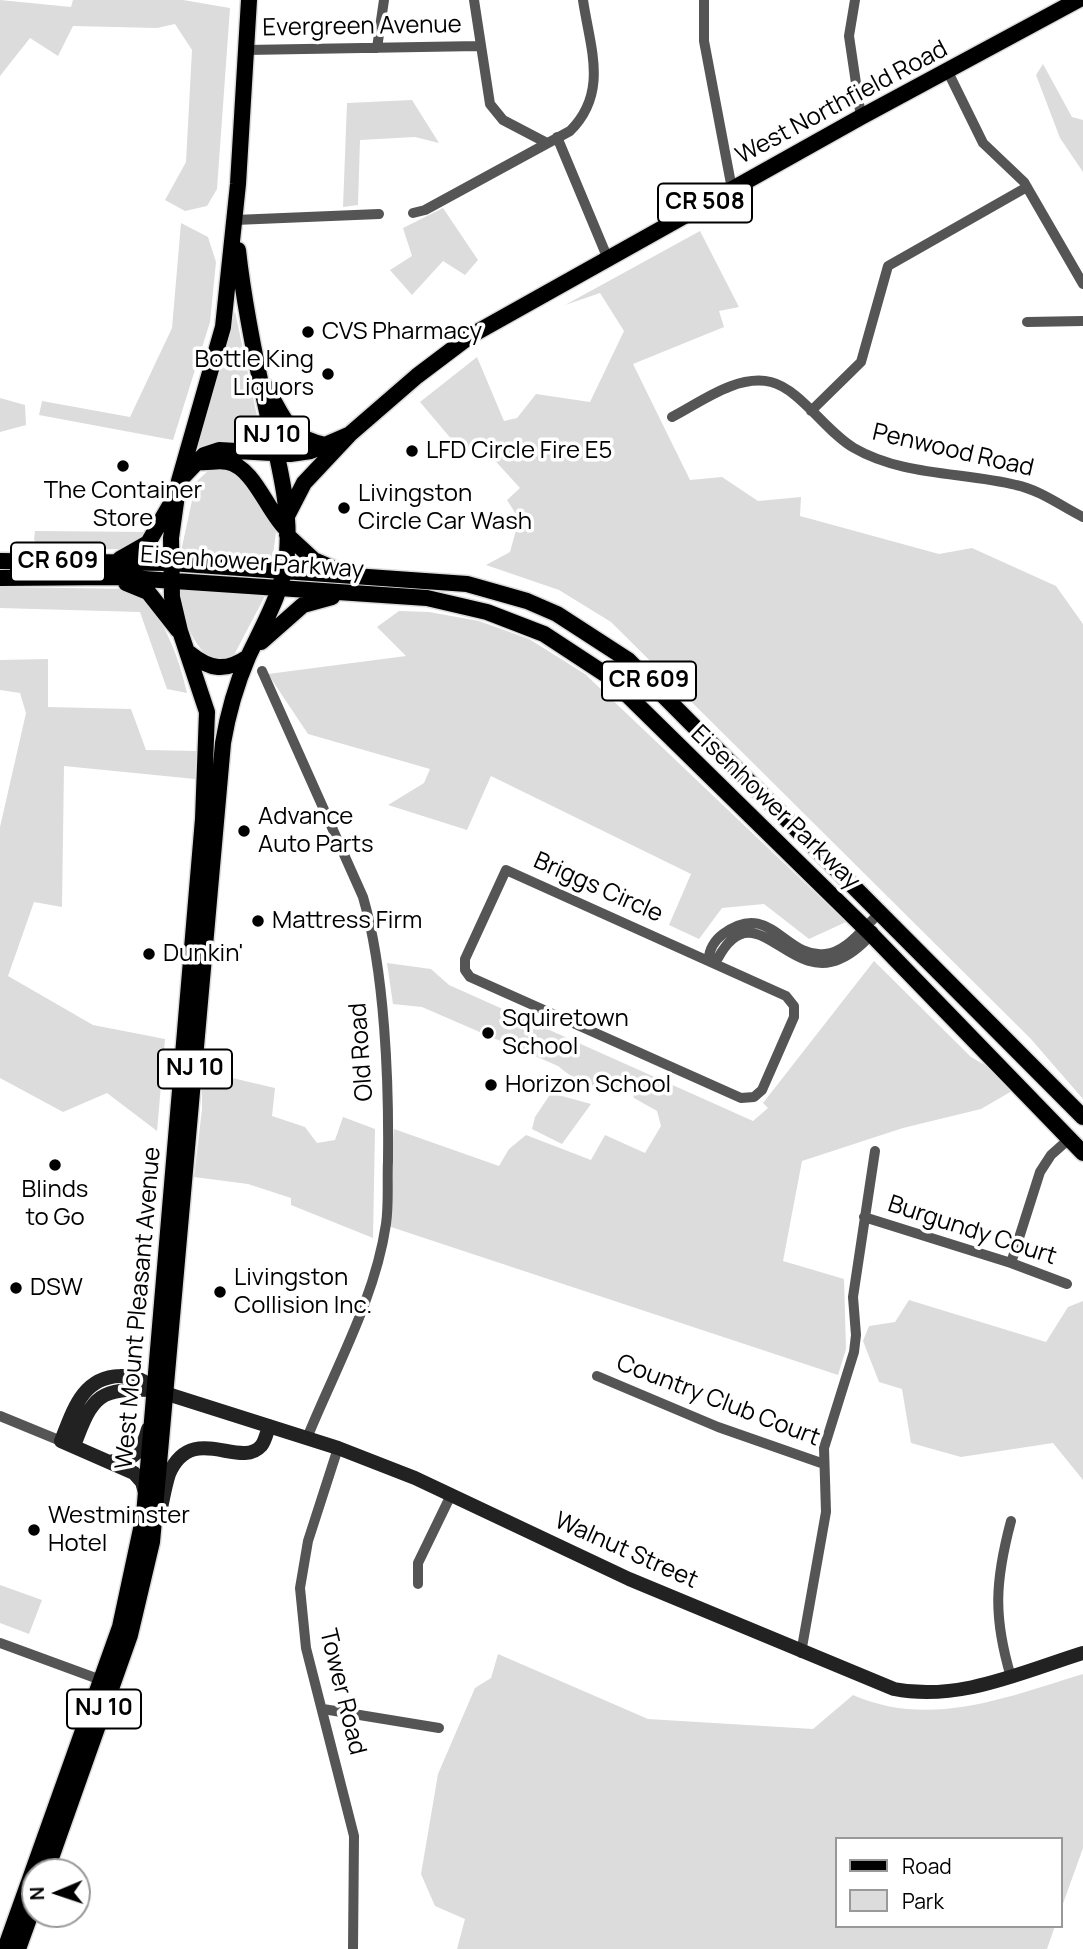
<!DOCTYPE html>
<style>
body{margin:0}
#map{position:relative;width:1083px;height:1949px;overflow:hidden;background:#fff;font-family:Manrope,sans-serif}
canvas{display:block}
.legend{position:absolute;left:835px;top:1837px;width:228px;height:91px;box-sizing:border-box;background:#fff;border:2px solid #999;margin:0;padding:9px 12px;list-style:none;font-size:21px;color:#000}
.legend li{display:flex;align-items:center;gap:14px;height:35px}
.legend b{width:35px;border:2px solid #999}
.north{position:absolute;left:21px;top:1858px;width:70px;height:70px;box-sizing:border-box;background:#fff;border:2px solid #999;border-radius:50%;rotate:268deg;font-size:19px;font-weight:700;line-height:28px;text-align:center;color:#000}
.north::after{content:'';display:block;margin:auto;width:24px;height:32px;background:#000;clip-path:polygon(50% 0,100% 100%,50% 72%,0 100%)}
</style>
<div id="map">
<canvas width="1083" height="1949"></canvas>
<ul class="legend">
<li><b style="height:9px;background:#000"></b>Road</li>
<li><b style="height:19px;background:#dcdcdc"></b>Park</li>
</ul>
<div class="north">N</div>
</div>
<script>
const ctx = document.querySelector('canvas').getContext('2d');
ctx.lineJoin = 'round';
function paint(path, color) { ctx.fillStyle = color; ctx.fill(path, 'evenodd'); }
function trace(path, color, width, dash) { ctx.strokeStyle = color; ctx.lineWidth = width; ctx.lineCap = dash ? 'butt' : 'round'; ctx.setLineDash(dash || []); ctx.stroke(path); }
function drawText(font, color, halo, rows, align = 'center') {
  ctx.font = font + ' Manrope,sans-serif'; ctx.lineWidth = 7; ctx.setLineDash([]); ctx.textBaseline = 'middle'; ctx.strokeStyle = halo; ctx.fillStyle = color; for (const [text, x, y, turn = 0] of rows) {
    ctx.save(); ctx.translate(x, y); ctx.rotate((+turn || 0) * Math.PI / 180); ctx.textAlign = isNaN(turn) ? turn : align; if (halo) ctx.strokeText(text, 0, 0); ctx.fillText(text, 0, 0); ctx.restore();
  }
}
const green = new Path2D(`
 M0,0L71,7L73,0H183L230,8L217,189L207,206L185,211L165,200L186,162L192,50L175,24L157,28L73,26L58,56L30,38L0,76Z
 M1043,64L1072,117L1083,120V172L1060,138L1036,75Z
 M412,100L439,143L415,137L360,140L358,205L343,207L347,103Z
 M443,208L478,260L465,275L443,261L412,295L390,270L412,256L403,228Z
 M181,223L208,237L216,262L210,322L173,440L39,415L42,401L130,417L172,328Z
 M700,231L739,307L719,311L724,327L633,364L690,480L722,477L758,501L801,497L800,516L939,554L972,548L1056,586L1083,624V1099L1030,1038L611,622L559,590L486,565L510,552L519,519L507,500L520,488L478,442L464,454L420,402L477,357L504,421L517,418L536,394L590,402L624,331L600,293L565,305Z
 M235,311L263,445L223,441L195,452Z
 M0,398L25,405L26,425L0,432Z
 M211,468L236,470L276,532L272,563L180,556L196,482Z
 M35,531L152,532L128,549L43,550L34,540Z
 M0,587L135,589C163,614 179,657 187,693L167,689L140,612L0,608Z
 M179,589L265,596L234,655L217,662C189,646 185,618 179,589Z
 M399,611L429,612L479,621L529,639L585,674L846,922L809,939L764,904L722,908L699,939L669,925L691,874L491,776L467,830L388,805L424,783L430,769L308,734L268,674L406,656L377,627Z
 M48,659V707L131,709L146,750L197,751L195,779L64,766L62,907L34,902L8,976L93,1025L165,1039L157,1131L107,1093L63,1112L0,1078V827L26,713L20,693L0,690V660Z
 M874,961L971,1057L990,1068L1012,1091L981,1109L903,1128L802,1161L783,1261L844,1279L846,1349L838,1375L391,1227L394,1129L499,1166L509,1149L526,1135L591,1160L605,1135L645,1153L661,1126L657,1111L634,1098L632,1091C602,1090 581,1086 558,1066L422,1007L393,1004L387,963L431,969L449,985L753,1121L768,1108L763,1103Z
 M202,1071L275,1088L272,1116L305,1127L317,1143L335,1140L343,1117L375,1129L373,1238L291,1205V1198L248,1184L194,1177L202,1109Z
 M551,1093L591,1104L562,1144L532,1129L535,1117Z
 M909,1300L1046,1342L1068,1307L1083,1301V1480L1053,1443L961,1457L911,1443L902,1389L879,1382L863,1341L869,1326L895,1322Z
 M0,1585L42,1600L29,1634L0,1623Z
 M498,1654L648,1719L813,1729L853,1695C930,1729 1007,1697 1083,1674V1848L1060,1912V1839H836V1926H1055L1047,1949H457L465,1919L435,1906L421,1874L438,1774L475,1688L491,1678Z`);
const street = new Path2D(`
 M474,0L490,104L503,120L545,142
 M704,0V41L732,189
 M855,0L849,36L861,117
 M377,48L384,0
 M246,50L479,46
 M948,72L983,143L1024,182L1083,284
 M557,137L608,259
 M413,213L425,210L570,131C609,92 590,48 583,0
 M235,220L379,214
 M1027,322L1083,321
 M811,411L861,362L888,266L1027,187
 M672,417C701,402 737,374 771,382C800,389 827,433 854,448C902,476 963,472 1016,485C1040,490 1061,506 1083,517
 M262,671L363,897C385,972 389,1082 388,1161C387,1181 389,1204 386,1224C375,1299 335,1369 307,1438
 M506,870L786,996L794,1006V1017L762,1090L754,1097L741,1098L470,977L465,970V959Z
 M709,961C708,950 715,940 723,934C771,899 784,959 825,954C848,952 863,927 880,913
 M709,961L718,958C755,890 788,983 840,959C852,954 866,942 873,931
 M864,1217L1011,1263L1067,1284
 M1011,1263L1040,1172L1051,1155L1069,1139
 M597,1376L718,1427L824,1464
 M0,1416L61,1441
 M338,1448L308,1541L300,1588L306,1648L354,1836L353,1949
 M418,1584V1563L451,1495
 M0,1643L101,1680
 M801,1653L826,1512L824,1448L854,1352L856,1335L853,1297L875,1151
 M1011,1677C993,1617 995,1581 1011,1521
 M323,1709L439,1728`);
const secondary = new Path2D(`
 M74,1446C93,1394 99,1388 155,1390L338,1448L415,1478L629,1579L894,1689C959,1702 1022,1672 1083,1653
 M113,1461C135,1462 143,1448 148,1429
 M146,1496L142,1482L134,1473L61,1441C73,1411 82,1377 120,1376C134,1375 146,1381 155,1390
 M160,1512C163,1500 165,1486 169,1474C192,1421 240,1470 261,1446C265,1442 267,1432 269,1426`);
const primary = new Path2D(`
 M266,387C285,419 286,436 325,445
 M199,462C209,463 218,460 227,462C254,467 267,511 286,529
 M180,480L204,455L219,450L290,454L311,451L348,435
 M288,514L304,483L350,434L417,376L470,336L861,117L1078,0
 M287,535L314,560L335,569
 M120,559L148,543L173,500
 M0,561L170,563L467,584L527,601L557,614L628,660L1083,1117
 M0,578L115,577L427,598L487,612L544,634L608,676L871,934L1083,1153
 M126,583L148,592L178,630
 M261,642L303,605L332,597
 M189,653C210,670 226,672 248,657
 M46,1872L130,1635L152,1542L223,743C228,713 236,685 248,657C264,623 283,592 287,553C291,506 277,457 267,412C255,358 244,305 238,250
 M5,1949L120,1627L144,1515L203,819L207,712L180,631L172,597L171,538L179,481L223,327L238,184L249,0
 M18,1949L35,1902`);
const markers = [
 [308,332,7,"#000"],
 [328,374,7,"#000"],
 [412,451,7,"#000"],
 [123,466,7,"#000"],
 [344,508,7,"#000"],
 [244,831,7,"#000"],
 [258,921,7,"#000"],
 [149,954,7,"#000"],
 [488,1033,7,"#000"],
 [491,1085,7,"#000"],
 [55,1165,7,"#000"],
 [16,1288,7,"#000"],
 [220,1292,7,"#000"],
 [34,1530,7,"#000"]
];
const shields = [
 [705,203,94],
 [272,436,74],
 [58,562,94],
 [649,681,94],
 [195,1069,74],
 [104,1709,74]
];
const shieldNames = [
 ["CR 508",705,203],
 ["NJ 10",272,436],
 ["CR 609",58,562],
 ["CR 609",649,681],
 ["NJ 10",195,1069],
 ["NJ 10",104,1709]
];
const streetNames = [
 ["Evergreen Avenue",362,27,-1],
 ["West Northfield Road",842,103,-28],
 ["Penwood Road",953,451,13],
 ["Eisenhower Parkway",252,563,4],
 ["Eisenhower Parkway",775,808,44],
 ["Briggs Circle",598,888,24],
 ["Old Road",362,1052,-94],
 ["Burgundy Court",972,1231,18],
 ["West Mount Pleasant Avenue",139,1308,-85],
 ["Country Club Court",718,1401,21],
 ["Walnut Street",626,1551,24],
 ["Tower Road",342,1692,76]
];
const poiNames = [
 ["CVS Pharmacy",322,332],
 ["Bottle King",314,360,"right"],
 ["Liquors",314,388,"right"],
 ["LFD Circle Fire E5",426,451],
 ["The Container",123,491,"center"],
 ["Store",123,519,"center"],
 ["Livingston",358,494],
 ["Circle Car Wash",358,522],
 ["Advance",258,817],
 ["Auto Parts",258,845],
 ["Mattress Firm",272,921],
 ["Dunkin'",163,954],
 ["Squiretown",502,1019],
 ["School",502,1047],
 ["Horizon School",505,1085],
 ["Blinds",55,1190,"center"],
 ["to Go",55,1218,"center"],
 ["Livingston",234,1278],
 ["Collision Inc.",234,1306],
 ["DSW",30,1288],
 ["Westminster",48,1516],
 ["Hotel",48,1544]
];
paint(green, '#dcdcdc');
trace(primary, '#dbdbdb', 19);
trace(street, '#555', 10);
trace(secondary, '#222', 14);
trace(primary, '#000', 16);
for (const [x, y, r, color] of markers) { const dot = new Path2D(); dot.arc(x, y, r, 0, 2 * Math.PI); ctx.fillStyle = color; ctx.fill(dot); trace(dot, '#fff', 2.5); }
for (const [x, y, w] of shields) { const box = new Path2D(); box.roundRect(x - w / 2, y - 19.5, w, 39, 5); ctx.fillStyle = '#fff'; ctx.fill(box); trace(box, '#000', 2); }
drawText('bold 23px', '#000', null, shieldNames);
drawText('24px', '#000', '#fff', streetNames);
drawText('24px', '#000', '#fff', poiNames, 'left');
</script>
